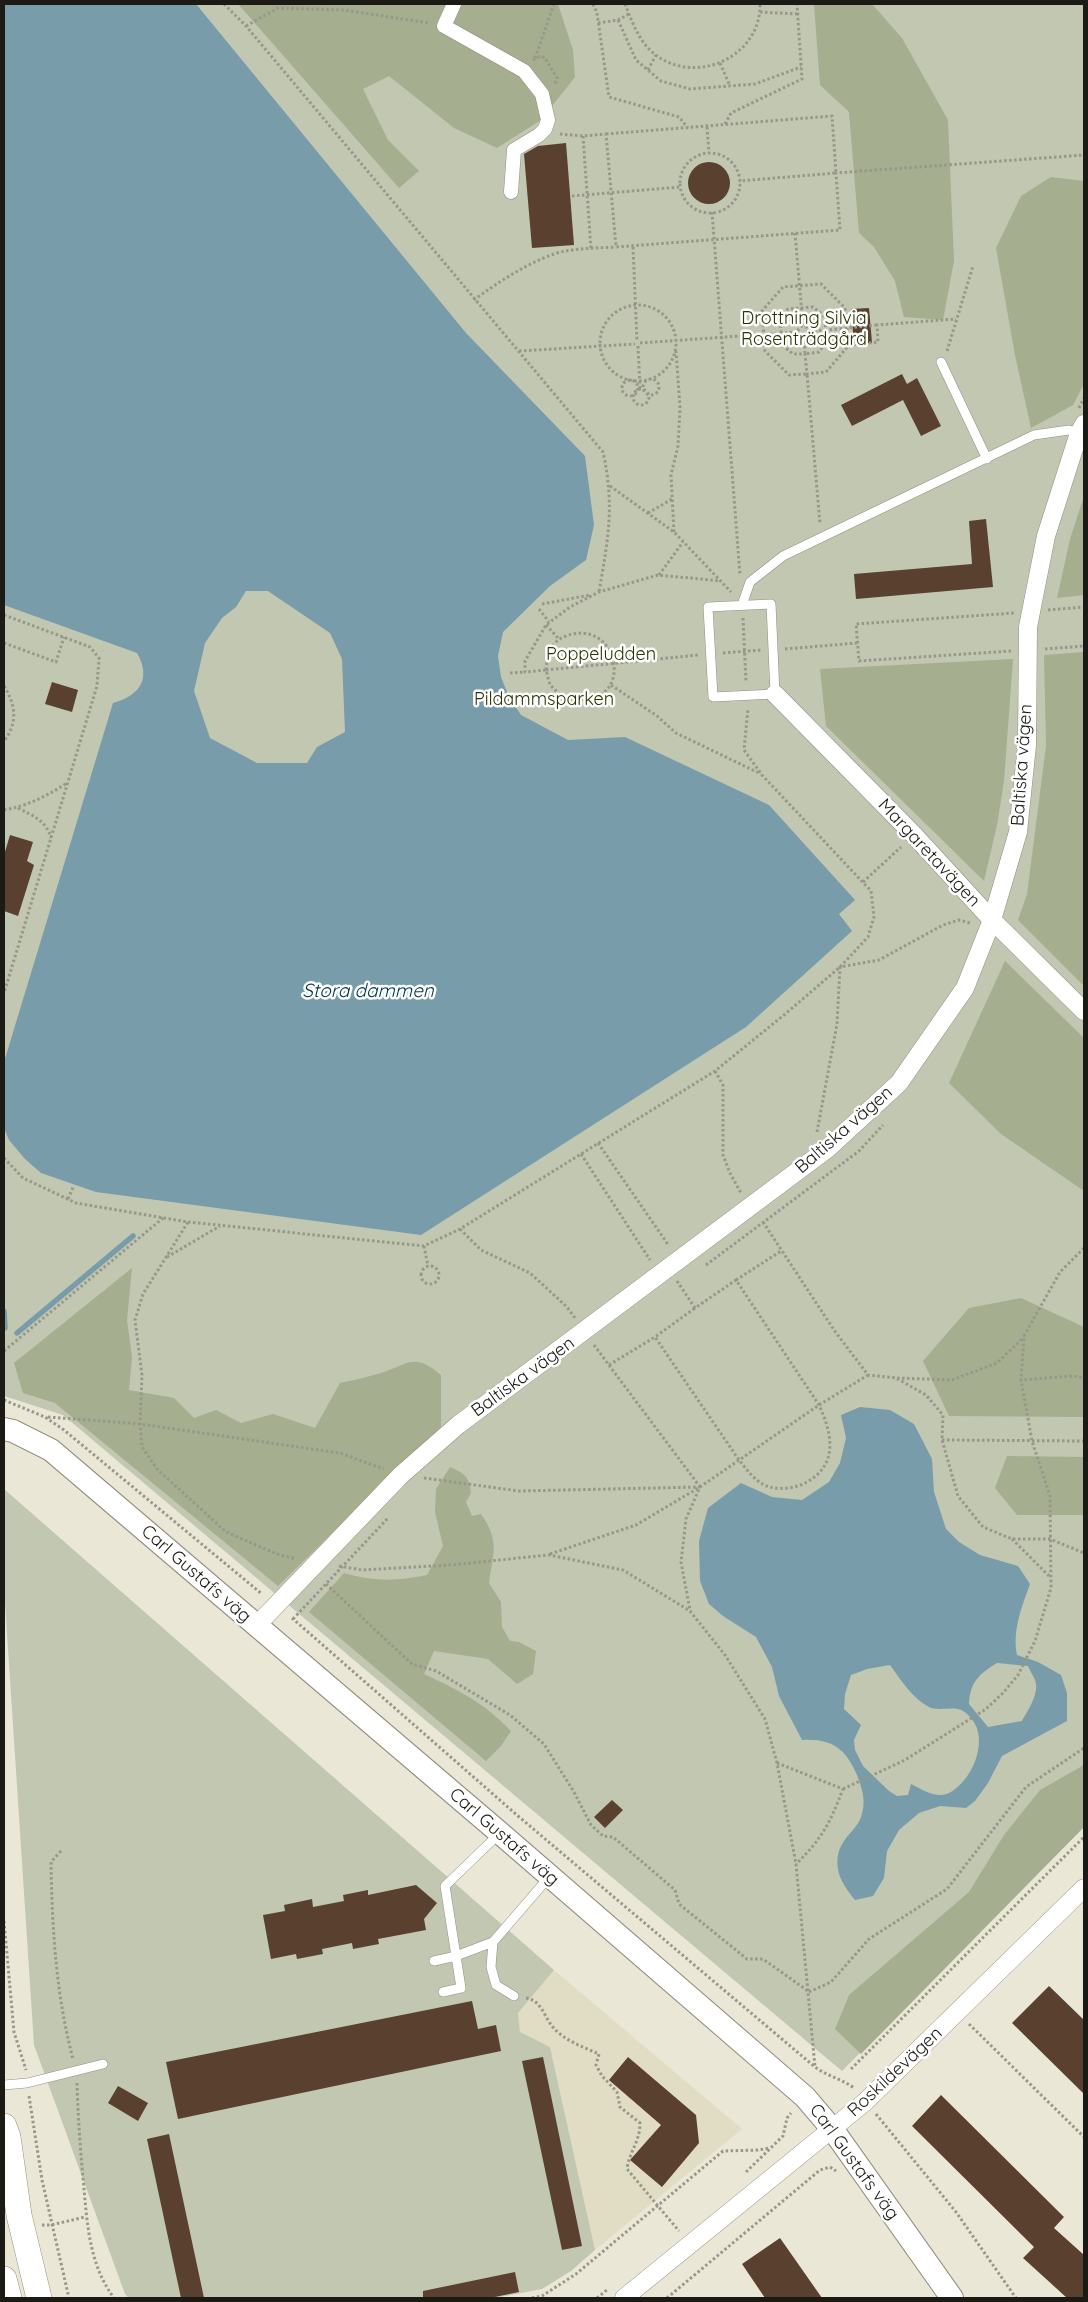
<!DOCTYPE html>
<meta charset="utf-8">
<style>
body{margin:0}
#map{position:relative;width:1088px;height:2302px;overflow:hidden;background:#eae7d6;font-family:Quicksand,sans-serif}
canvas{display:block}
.frame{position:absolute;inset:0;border:5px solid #1b1a14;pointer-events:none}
</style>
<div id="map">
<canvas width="1088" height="2302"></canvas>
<div class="frame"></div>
</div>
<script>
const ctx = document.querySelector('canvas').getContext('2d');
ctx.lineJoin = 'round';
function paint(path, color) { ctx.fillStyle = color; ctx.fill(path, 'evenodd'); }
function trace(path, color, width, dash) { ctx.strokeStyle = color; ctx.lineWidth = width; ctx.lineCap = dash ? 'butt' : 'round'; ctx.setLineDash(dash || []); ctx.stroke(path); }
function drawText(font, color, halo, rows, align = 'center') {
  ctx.font = font + ' Quicksand,sans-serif'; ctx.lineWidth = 5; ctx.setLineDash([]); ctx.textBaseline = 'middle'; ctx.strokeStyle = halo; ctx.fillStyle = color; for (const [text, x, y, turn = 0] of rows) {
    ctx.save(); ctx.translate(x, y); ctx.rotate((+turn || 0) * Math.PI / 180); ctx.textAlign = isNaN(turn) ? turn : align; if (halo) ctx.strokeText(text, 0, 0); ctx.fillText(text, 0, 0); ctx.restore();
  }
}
const built = new Path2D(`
 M554,1970L742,2129L595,2250L550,2047L520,2032L518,2013Z`);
const green = new Path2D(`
 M4,4H1084V1827L842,2071L63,1415L4,1396Z
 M4,1489L554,1970L518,2013L520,2032L550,2047L595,2250L571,2271L542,2289L495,2298H129L125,2294L34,2045L4,1588Z`);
const forest = new Path2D(`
 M241,4H558L573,50L575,77L541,120L497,148L454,128L389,76L363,89L388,140L419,171L399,188L239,5Z
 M814,4H872L902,38L948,120L954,261L943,320L904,317L895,281L874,247L859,233L849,112L820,85Z
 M1051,177L1084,181V384L1073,405L1031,428L1015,355L996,248L1021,196Z
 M1084,496V595L1057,598L1070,539Z
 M1084,652V986L1018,920L1027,894L1046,746L1044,655Z
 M1013,659L1004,781L997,825L984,881L826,726L820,669Z
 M1005,961L1084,1038V1191L1001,1134L949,1083Z
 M132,1268L127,1320L132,1357L129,1390L174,1398L194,1418L216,1410L241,1423L273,1414L315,1428L340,1383C354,1380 368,1377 381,1373C409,1364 414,1352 441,1375V1427L278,1586L55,1403L23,1393L14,1363Z
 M1021,1298L1084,1327V1417L949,1416L923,1361L969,1308Z
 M1007,1456L1084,1457V1515H1017L995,1488Z
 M450,1467C466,1474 469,1477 471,1493L466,1502L472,1516L481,1514C500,1541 493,1553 489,1583L501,1602L502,1627L510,1641L519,1642L536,1651L533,1674L517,1684L488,1659L434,1651L424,1674C460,1691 483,1702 511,1731L501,1746L486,1761L309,1612L344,1573C375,1582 396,1581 427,1575L443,1546L435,1512L436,1489Z
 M1084,1765V1827L861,2054L835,2029L849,1995L969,1892L1004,1835L1040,1790Z`);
const water = new Path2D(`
 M4,4H196L466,333L585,456L594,525L586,560L550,586L503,632L498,656L501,677L509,697L521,715L568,740L625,737L769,805L855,900L839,914L852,931L746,1027L421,1235L96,1192L41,1173L25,1159L9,1140L4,1128V1062L113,703C139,696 152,679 137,653L4,605ZM246,591H268L330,633L342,659L345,732L317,747L307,763H257L210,738L194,691L205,643L222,618L236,607Z
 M860,1407L890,1410L914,1424L932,1459L934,1492L946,1529L959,1542L980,1555L1018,1566L1030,1584C1022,1606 1012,1631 1017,1655L1038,1662L1061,1675L1067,1693V1721L1002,1756L988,1783L975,1801L966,1808L940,1806L919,1813L899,1830L887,1851L884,1878L873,1896L855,1900C844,1886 835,1874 838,1855C842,1837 856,1831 861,1817C866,1803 863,1792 859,1780C848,1751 834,1738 802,1740L779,1696L772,1667L756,1637L723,1616L709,1604L700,1581L699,1541L708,1508L741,1483L772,1497L802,1500L829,1482L840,1463L846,1438L841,1415ZM997,1663L1028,1666C1030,1671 1033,1675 1035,1680C1040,1693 1028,1710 1022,1721L988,1727L969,1704C970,1682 979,1674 997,1663ZM890,1665C901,1680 912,1698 929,1707C938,1712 954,1705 963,1711C993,1730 976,1777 951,1792C938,1800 923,1790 911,1784L908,1795L897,1796L889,1791L863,1766L855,1750L854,1740L861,1725L844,1709L845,1694L851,1675L867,1669Z`);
const stream = new Path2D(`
 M4,1311L5,1328
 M17,1333L133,1236`);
const building = new Path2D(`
 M566,143L574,245L532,248L524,154L538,146Z
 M688 183a21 21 0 1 1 42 0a21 21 0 1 1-42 0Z
 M869,308L872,343L854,344L851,309Z
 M902,374L907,384L917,378L941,426L921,436L903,400L852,426L841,405Z
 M986,519L993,587L856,599L854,574L972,564L969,521Z
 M52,682L78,690L72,712L45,704Z
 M10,835L33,842L27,861L34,865L18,916L4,911V855Z
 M612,1800L623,1810L605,1828L594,1817Z
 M416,1885L437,1903L424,1919L426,1930L378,1939L379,1944L353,1949L352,1943L322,1949L323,1954L297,1959L296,1954L271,1959L263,1915L285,1911L284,1905L312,1899L313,1907L344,1901L343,1895L368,1890V1895Z
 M1049,1986L1084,2020V2094L1012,2023Z
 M472,2001L478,2029L496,2025L501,2051L178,2119L166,2062Z
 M543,2057L582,2246L562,2250L522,2061Z
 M628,2057L696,2115L699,2143L662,2187L630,2160L661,2125L609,2080Z
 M118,2086L148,2103L138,2121L108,2103Z
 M941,2095L1064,2217L1054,2228L1084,2255V2298H1067L1023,2258L1034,2247L912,2126Z
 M169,2134L204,2298H181L147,2139Z
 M780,2238L822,2298H765L742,2264Z
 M515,2272L519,2292L490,2298H423V2291Z`);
const path = new Path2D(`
 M224,4L246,26L603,452C615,506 608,539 599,592
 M593,4L597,13L609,97L679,117L688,128
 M625,4C631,19 638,39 651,51C691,88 761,59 760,4
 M760,12L798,14
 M618,20L636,60L661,81L690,89L755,84L801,67
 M598,23L618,20L629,14
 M246,26L278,8L344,10L429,23
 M535,58L554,4
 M533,60L541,56L545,58L557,78L555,84
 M720,63L730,86
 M648,70L656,55
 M725,124L731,113L802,79L797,4
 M707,127L709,153
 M560,134L583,136L606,134L616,247L840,230L836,173L1084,155
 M606,134L832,116L836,173L739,181
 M583,136L591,249
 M680 183a30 30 0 1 1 60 0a30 30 0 1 1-60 0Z
 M572,196L680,187
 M712,212L740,575
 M795,233L803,326
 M633,247L637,341
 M474,300C495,284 539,255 566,251C582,248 599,248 616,247
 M600 343a38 38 0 1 1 76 0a38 38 0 1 1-76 0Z
 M798 331a5 5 0 1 1 10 0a5 5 0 1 1-10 0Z
 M809,331L826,330L824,316L813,307L788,309L780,318L782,345L793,354H805L807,374L826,372L849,345L845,308L821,284L783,287L762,311L765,351L789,375L807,374L820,524
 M804,336L805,354L819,352L826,342V330L877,325
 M640,343L798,332
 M849,345L878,342L877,325L956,319
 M638,346L640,388
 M519,351L635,344
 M947,351L973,266
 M643 387a8 8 0 1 1 16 0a8 8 0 1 1-16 0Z
 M622 388a8 8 0 1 1 16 0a8 8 0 1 1-16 0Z
 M633 397a8 8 0 1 1 16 0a8 8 0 1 1-16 0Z
 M1079,408L1084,398
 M610,486L674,532L731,592
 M648,513L672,499
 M674,532L671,475L678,446L680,407L676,351
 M659,575L683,542
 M542,604L590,595
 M539,609L549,622
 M1048,610L1084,607
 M4,615L90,647L99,658L97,686L4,993
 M743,618L746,682
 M546,625L559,639
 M4,643L56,662L64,637
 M785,649L857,643
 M1045,649L1084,646
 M1011,651L859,661L856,624L1014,613
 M723,653L761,650
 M546,670C547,655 551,641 566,636C614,618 633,689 591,699C582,701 573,699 564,698L550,685L546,670L525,672V661L546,625L570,607L599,592L658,575L721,581
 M546,670L699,655
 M510,673L525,672
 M611,685L657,716L676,733L761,774
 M4,686C16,705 18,723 4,741
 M18,808C33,816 46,820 51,838
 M4,810C27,806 47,796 67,783
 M863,882L901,847
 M715,1071L723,1085V1155L730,1173L741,1193
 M817,1132L837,1024L840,967L879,960L943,925L959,920L970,923
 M598,1143L669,1246
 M581,1154L650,1260
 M4,1158L23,1178L76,1203L188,1222L143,1294L135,1320L142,1375L140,1424L142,1447L157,1469L226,1532L277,1554L296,1559
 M68,1199L74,1185
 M188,1222L424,1246L460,1229L715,1071L784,1015L840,967L868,937L874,917L871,891L762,775L744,750L748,708
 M763,1222L834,1330L868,1375L896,1378L926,1395L943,1415L942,1440L958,1496L983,1527L1012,1539H1050L1084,1553
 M460,1229L481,1250L530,1273L567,1307L575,1318
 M424,1246L428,1266
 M1084,1248L1060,1272L1024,1336L1021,1380L1072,1376L1084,1378
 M167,1257L220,1226
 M706,1265L859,1151L883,1125
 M421 1275a9 9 0 1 1 18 0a9 9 0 1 1-18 0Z
 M736,1280L781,1251
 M677,1281L695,1308L736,1280L819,1405C832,1433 839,1464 807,1482C797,1488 781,1490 770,1487C757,1484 747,1470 739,1460L655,1337L695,1308
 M594,1345L700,1487L686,1519L681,1562L690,1610
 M4,1351L163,1218
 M609,1365L655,1337
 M897,1378L952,1380L997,1363L1024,1337
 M4,1400L45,1417L64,1430L262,1594
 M48,1417L140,1424L340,1453L384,1469
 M942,1440L1084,1441
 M424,1478L519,1491L700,1487
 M1012,1539L1050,1577
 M550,1554L636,1525L700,1487L819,1405L868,1375
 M339,1566L362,1570L450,1565L549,1555L623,1570L690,1611L725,1655L765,1719L777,1763L796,1864L815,2067
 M326,1584L412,1664L436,1671L510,1715L544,1744L574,1792L591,1825L603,1836L613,1837L675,1890L679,1904L747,1959H763L808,1991
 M292,1618L518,1816L815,2067C827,2076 842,2079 854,2088
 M293,1619L389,1517
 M777,1763L843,1789C830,1823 822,1839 796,1864
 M843,1789L905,1760L986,1709L1003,1693L1018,1675L1035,1641L1051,1588L1050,1496L1032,1441L1021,1380
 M61,1851L51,1862C52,1928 56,1995 73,2059
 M4,1921L14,2032L26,2070
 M809,1992L831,1982L869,1939L947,1889L1026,1787L1084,1748
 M526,1998C541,2000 544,2016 552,2026C563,2040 583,2047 599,2054L596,2065L602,2076L617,2092L620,2107L640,2123C640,2142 629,2152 627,2169L679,2231
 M969,2024L1084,2137
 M851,2069L1084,1837
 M77,2083C78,2115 80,2146 83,2178C87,2220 88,2263 114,2298
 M29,2096L42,2180L69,2298
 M876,2114L956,2212L1016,2298
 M746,2172L783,2136L787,2118L791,2113
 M42,2225H51L85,2217
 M532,2298L542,2296L576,2274L723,2151L758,2150L770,2148
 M597,2298L608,2289
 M667,2298L820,2170L830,2167L836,2171`);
const service = new Path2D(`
 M941,362L987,459
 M771,604L775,694L713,697L708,607Z
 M742,605L750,582L783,556L1034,435L1069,430L1079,433
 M493,1942L491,1967L496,1985L514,1996
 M434,1961L456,1956L493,1942L550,1876
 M443,1992L461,1988L445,1886L500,1833
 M4,2085L27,2083L103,2064`);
const pedestrian = new Path2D(`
 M454,4L444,26L524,71L542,94L548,120L545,129L539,135L514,150L511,192`);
const minor = new Path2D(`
 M775,694L914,835L992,920L1084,1011
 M257,1625L401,1475L458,1425L827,1149L899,1083L965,988L992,920L1018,832L1027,745L1028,627L1046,536L1079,433L1084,424
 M624,2298L865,2102L1084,1888`);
const tertiary = new Path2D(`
 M4,1429L13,1431L51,1450L500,1833L805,2097L833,2130L952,2298`);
const secondary = new Path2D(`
 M4,2126L8,2137L19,2215L39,2298
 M4,2279L9,2298`);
const parkNames = [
 ["Drottning Silvia",804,319],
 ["Rosenträdgård",804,340],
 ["Poppeludden",601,655],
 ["Pildammsparken",544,700]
];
const streetNames = [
 ["Baltiska vägen",1022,765,-86],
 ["Margaretavägen",929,853,47],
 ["Baltiska vägen",844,1130,-41],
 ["Baltiska vägen",523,1377,-36],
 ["Carl Gustafs väg",196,1574,41],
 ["Carl Gustafs väg",504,1837,41],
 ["Roskildevägen",895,2072,-43],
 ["Carl Gustafs väg",854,2162,54]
];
const waterNames = [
 ["Stora dammen",368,991]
];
paint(built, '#e1ddc4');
paint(green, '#c1c7b1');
paint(forest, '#a5ae8f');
paint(water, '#789caa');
trace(stream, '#789caa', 5.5);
paint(building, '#59402f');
trace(service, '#928f7f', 10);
trace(pedestrian, '#928f7f', 15);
trace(minor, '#928f7f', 19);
trace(tertiary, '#928f7f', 24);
trace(secondary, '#928f7f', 26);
trace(path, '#99978a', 3, [2.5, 2.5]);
trace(service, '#fff', 9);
trace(pedestrian, '#fff', 14);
trace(minor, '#fff', 18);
trace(tertiary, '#fff', 22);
trace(secondary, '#fff', 25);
drawText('18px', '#293300', '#fff', parkNames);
drawText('18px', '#1b1a14', '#fff', streetNames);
drawText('italic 19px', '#003646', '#fff', waterNames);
</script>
